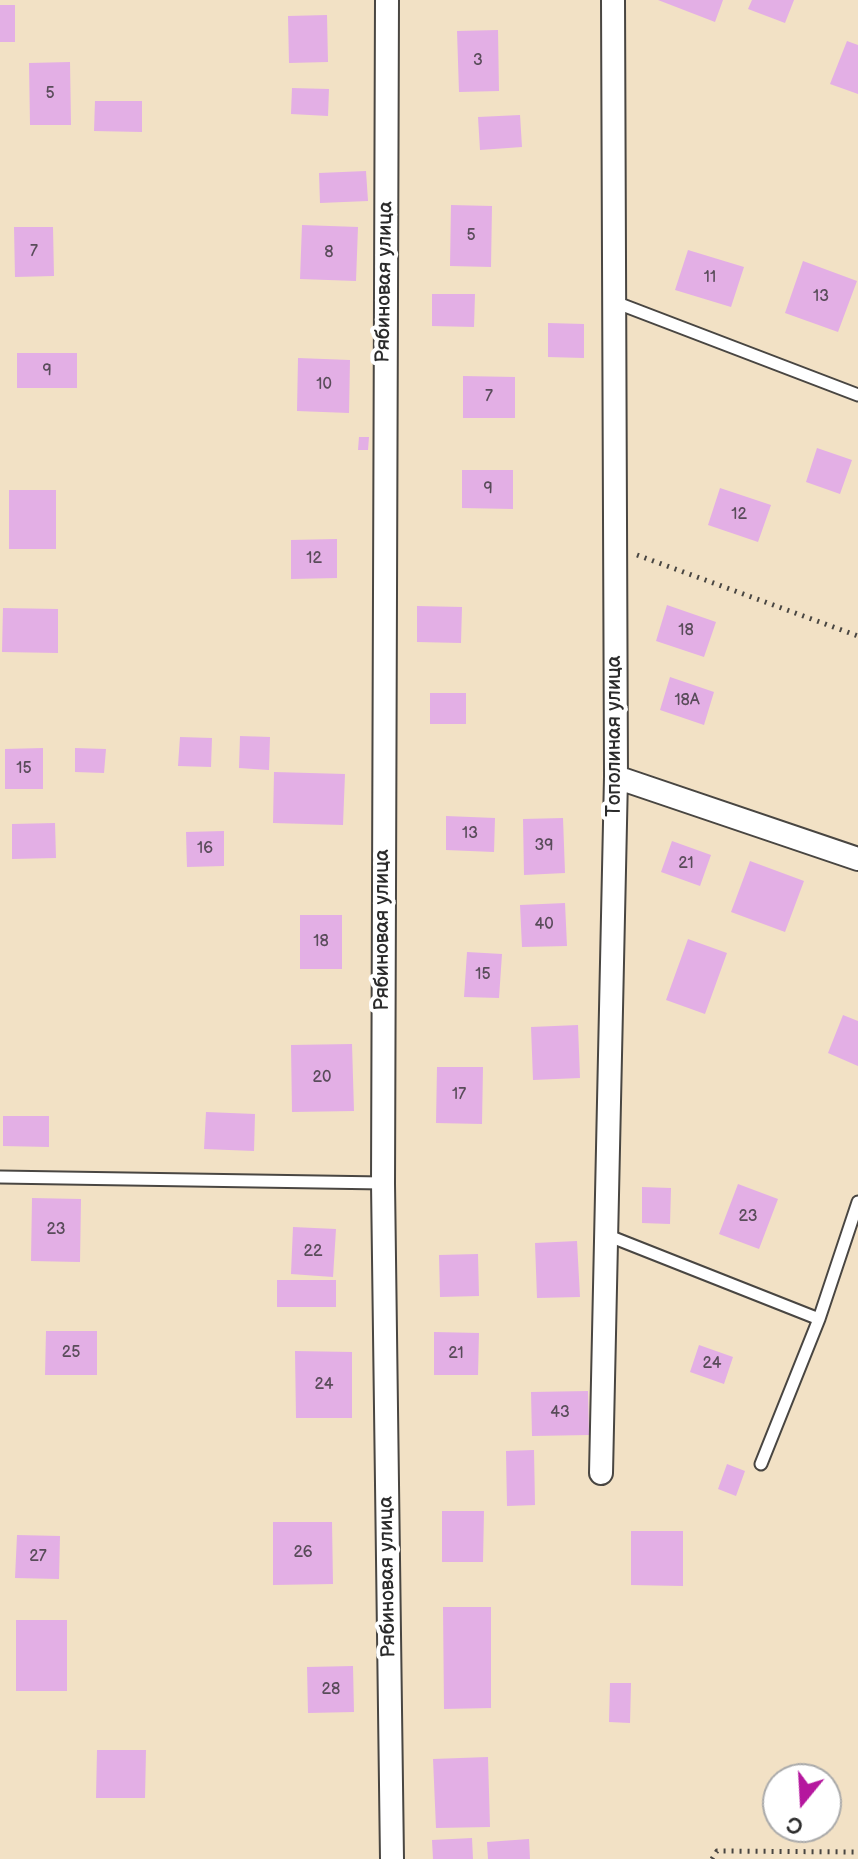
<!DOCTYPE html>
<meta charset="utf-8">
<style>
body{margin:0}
#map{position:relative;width:858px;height:1859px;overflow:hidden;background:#f2e1c5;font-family:"Balsamiq Sans",sans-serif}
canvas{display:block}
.north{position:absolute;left:762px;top:1763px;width:80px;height:80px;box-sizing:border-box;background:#fff;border:2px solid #aaa;border-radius:50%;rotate:198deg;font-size:22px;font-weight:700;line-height:32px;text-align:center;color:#2b2b2b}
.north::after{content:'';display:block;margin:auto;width:28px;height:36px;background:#b5179e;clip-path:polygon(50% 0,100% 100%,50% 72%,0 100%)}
</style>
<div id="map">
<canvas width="858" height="1859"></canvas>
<div class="north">С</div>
</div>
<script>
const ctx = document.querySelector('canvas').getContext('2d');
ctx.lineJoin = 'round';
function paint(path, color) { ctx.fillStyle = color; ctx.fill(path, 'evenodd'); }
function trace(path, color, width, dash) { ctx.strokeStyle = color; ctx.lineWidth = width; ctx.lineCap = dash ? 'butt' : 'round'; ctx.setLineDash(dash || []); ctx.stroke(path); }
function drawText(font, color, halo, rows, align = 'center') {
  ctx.font = font + ' "Balsamiq Sans",sans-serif'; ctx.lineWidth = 8; ctx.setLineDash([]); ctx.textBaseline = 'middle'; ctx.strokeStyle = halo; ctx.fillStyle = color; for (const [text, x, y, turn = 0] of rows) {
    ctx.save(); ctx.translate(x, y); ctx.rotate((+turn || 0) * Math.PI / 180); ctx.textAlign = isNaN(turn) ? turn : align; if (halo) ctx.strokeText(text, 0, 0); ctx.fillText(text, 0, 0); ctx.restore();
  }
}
const building = new Path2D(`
 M658,0H723L715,22Z
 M752,0H794L785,23L748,9Z
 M0,5H15V42H0Z
 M327,15L328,62L289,63L288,16Z
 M498,30L499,91L459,92L457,31Z
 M847,41L858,45V94L830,84Z
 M70,62L71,125H30L29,63Z
 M292,88L329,89L328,116L291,114Z
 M95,101H142V132L94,131Z
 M520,115L522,147L480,150L478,117Z
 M366,171L368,201L320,203L319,173Z
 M451,205L492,206L491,267L450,266Z
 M302,225L358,227L356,281L300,279Z
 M14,227H53L54,276L15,277Z
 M688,250L744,267L731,307L675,290Z
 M803,261L857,281L838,332L785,313Z
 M432,294H475L474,327L432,326Z
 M548,323L584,324V358L548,357Z
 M17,353H77V388H17Z
 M298,358L350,360L349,413L297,411Z
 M463,376L515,377V418H463Z
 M359,437H369L368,450H358Z
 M817,448L852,460L840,494L806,482Z
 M462,470H513V509L462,508Z
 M720,488L771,505L758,542L708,525Z
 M9,490H56V549H9Z
 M337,539V578L291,579V540Z
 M667,605L716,622L704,657L656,641Z
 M417,606L462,607L461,643L417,642Z
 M3,608L58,609V653L2,652Z
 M670,677L714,692L704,725L660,710Z
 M430,693H466V724H430Z
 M240,736L270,737L269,770L239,768Z
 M180,737L212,738L211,767L178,766Z
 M43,748V789H5V749Z
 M75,748L106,749L104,773L75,772Z
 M274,772L345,774L343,825L273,823Z
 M446,816L495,818L494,852L446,850Z
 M563,818L565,873L524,875L523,819Z
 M55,823L56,858L12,859V824Z
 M224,831V866L187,867L186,832Z
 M672,841L711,855L700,886L661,872Z
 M750,861L804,881L785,932L731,912Z
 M565,903L567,946L522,947L520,905Z
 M300,915H342V969H300Z
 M688,939L727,953L705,1014L666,1000Z
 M467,952L502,954L499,998L464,997Z
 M843,1015L858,1021V1066L828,1053Z
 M578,1025L580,1078L533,1080L531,1027Z
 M352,1044L354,1111L292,1112L291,1045Z
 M437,1067H483L482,1124L436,1123Z
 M206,1112L255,1114L254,1151L204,1149Z
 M3,1116H49V1147L3,1146Z
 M738,1184L778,1199L759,1249L719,1234Z
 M642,1187L671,1188L670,1224L642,1223Z
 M32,1198L81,1199L80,1262L31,1261Z
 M293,1227L336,1229L333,1277L291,1274Z
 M577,1241L580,1297L537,1298L535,1243Z
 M478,1254L479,1296L440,1297L439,1255Z
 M277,1280H336V1307H277Z
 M46,1331H97V1375H45Z
 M434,1332L479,1333L478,1375H434Z
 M699,1345L733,1357L724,1384L690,1372Z
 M295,1351L352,1352V1418H296Z
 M588,1391L589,1435L532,1436L531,1392Z
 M534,1450L535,1505L507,1506L506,1451Z
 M727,1464L745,1471L736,1496L718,1489Z
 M442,1511H484L483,1562H442Z
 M273,1522H332L333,1584L273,1585Z
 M631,1531H683V1586L631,1585Z
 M17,1535L60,1536L59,1579L15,1578Z
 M443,1607H491V1708L444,1709Z
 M16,1620H67V1691H16Z
 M353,1666L354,1712L308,1713L307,1667Z
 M610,1683H631L630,1723L609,1722Z
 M97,1750H146L145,1798H96Z
 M488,1757L490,1827L436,1828L433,1759Z
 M472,1838L473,1859H433L432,1840Z
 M529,1839L530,1859H488L487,1842Z`);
const path = new Path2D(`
 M637,555L858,636
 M712,1859L717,1851L858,1852`);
const lane = new Path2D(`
 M612,301L858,395
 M0,1177L383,1183
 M609,1236L819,1319
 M761,1464L819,1319L858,1202`);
const street = new Path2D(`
 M387,0L383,1183L392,1859
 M616,777L858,859
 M601,1473L616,777L613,0`);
const numberNames = [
 ["3",478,61],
 ["5",50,94],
 ["5",471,236],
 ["7",34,252],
 ["8",329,253],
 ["11",710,278],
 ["13",821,297],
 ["9",47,371],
 ["10",324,385],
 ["7",489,397],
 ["9",488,489],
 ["12",739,515],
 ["12",314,559],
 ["18",686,631],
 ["18А",687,701],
 ["15",24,769],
 ["13",470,834],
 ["39",544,846],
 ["16",205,849],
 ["21",686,864],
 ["40",544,925],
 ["18",321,942],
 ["15",483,975],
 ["20",322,1078],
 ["17",459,1095],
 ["23",748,1217],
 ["23",56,1230],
 ["22",313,1252],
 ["25",71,1353],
 ["21",456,1354],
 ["24",712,1364],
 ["24",324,1385],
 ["43",560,1413],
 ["26",303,1553],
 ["27",38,1557],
 ["28",331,1690]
];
const streetNames = [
 ["Рябиновая улица",385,282,-89],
 ["Тополиная улица",615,736,-90],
 ["Рябиновая улица",383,930,-90],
 ["Рябиновая улица",388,1577,-91]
];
paint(building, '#e3afe5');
trace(lane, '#494642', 15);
trace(street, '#494642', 26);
trace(path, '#494642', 5, [2, 6]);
trace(lane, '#fff', 11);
trace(street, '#fff', 22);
drawText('16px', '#594c5a', null, numberNames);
drawText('20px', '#2b2b2b', '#fff', streetNames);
</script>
